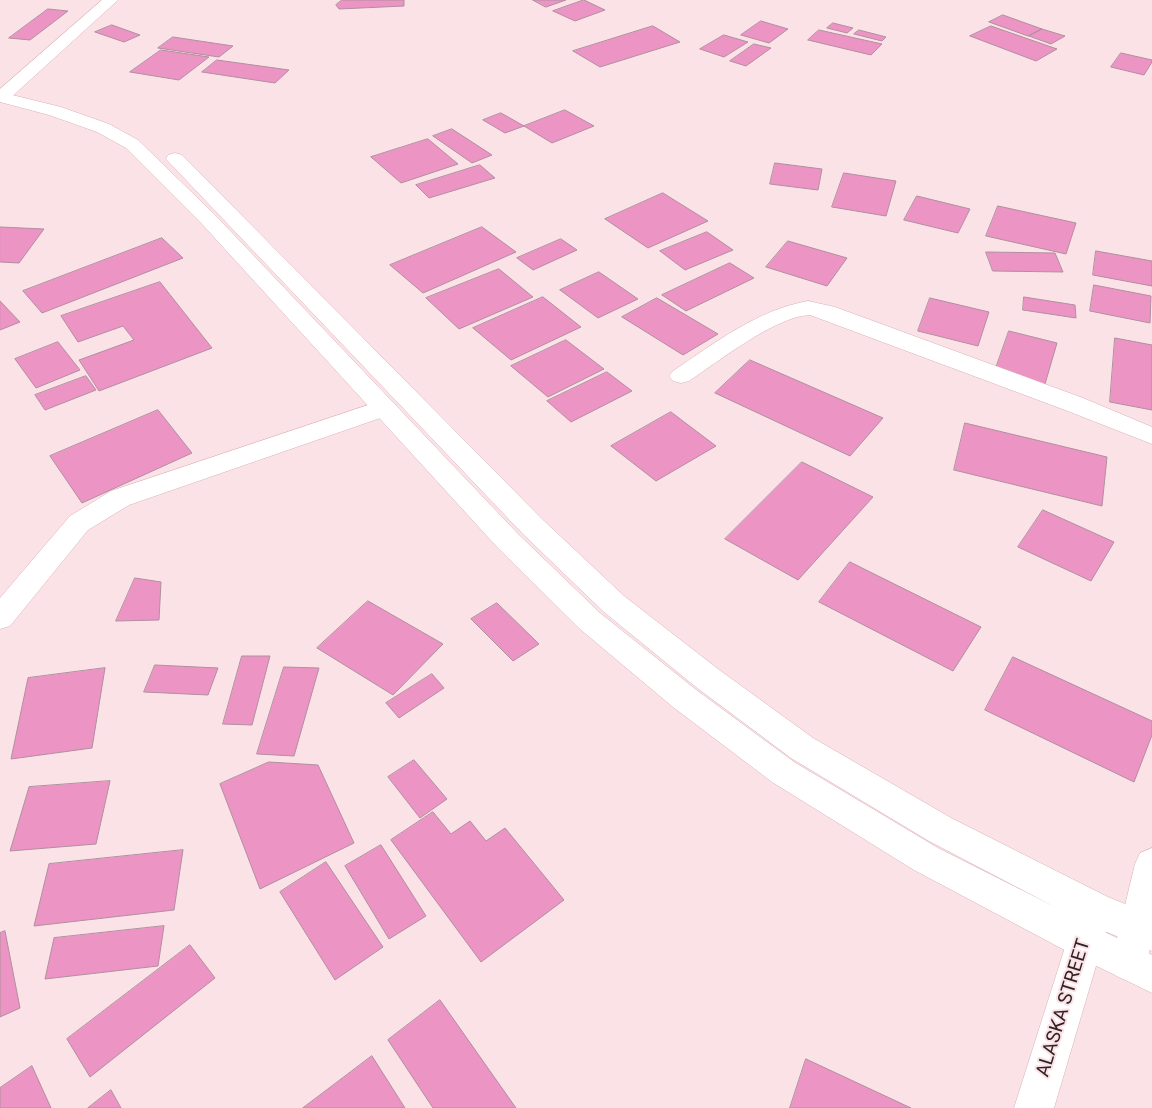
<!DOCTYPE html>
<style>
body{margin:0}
canvas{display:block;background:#fbe2e6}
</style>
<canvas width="1152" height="1108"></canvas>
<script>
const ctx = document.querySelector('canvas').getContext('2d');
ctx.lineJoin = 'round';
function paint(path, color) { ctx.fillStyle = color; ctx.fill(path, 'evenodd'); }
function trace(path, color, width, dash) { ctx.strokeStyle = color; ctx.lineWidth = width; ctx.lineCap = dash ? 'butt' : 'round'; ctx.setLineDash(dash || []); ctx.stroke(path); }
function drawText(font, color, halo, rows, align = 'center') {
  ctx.font = font + ' Roboto,sans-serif'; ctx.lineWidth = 4; ctx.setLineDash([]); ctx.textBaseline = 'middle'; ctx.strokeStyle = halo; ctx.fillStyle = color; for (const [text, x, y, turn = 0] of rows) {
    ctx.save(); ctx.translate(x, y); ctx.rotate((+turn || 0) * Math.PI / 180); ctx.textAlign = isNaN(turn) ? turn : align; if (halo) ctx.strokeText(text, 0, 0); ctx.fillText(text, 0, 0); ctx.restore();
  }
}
const building = new Path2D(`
 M342,0H404V6L339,9L336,5Z
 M533,0H566L546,7Z
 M584,0L605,10L575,21L553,11Z
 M48,9L68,11L30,40L9,38Z
 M1003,15L1042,29L1028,36L989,22Z
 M761,21L788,29L769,43L741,35Z
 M833,23L853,28L847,33L827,28Z
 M112,25L140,35L124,42L95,32Z
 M653,26L680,42L600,67L573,51Z
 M991,26L1057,49L1036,61L970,36Z
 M1042,29L1065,36L1051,44L1029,36Z
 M819,30L882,44L871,55L808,40Z
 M859,30L886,37L882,41L854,34Z
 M724,35L748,42L724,57L700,49Z
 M173,37L233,46L219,57L158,48Z
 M754,44L771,48L746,66L730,61Z
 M161,50L209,57L179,80L130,72Z
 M1121,53L1152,60V62L1144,75L1111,67Z
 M217,60L289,70L275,83L202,72Z
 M565,110L594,126L552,143L524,126Z
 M501,113L524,126L505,133L483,120Z
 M452,129L492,155L472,163L433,136Z
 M428,139L458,164L401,183L371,157Z
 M775,163L822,169L818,190L770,184Z
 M480,165L495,178L429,198L416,185Z
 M844,173L896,181L886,216L832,207Z
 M663,193L708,221L648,248L605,219Z
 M917,196L970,209L958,233L904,220Z
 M998,206L1076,223L1066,254L986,236Z
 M0,227L44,229L19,263L0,262Z
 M482,227L516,252L423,293L390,265Z
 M707,232L733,250L685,270L660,251Z
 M162,238L183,258L42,313L23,291Z
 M561,239L577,250L533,270L517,258Z
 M788,241L847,258L827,286L766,267Z
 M1096,251L1152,261V286L1093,275Z
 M986,252L1055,253L1063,272L993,271Z
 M730,263L754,278L686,311L662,295Z
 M499,269L533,297L459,329L426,298Z
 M599,272L638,299L598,318L560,290Z
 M160,282L212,348L99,391L79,360L134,340L123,326L78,342L61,316Z
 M1094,285L1151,296L1150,323L1090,311Z
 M543,297L581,327L511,360L473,328Z
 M1024,297L1075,305L1076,318L1023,310Z
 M657,298L718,334L683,355L622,317Z
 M930,298L989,312L978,346L918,331Z
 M0,301L20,322L0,330Z
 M1009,331L1057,343L1045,384L995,371Z
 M1115,338L1152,345V410L1110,402Z
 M566,340L604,369L548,397L511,366Z
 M58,342L80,370L36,388L15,359Z
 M750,360L883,418L850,456L715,393Z
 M607,372L632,391L571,422L547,401Z
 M86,376L96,390L45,410L35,395Z
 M158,410L192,453L82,503L50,456Z
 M671,412L716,446L656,481L611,446Z
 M965,423L1107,457L1102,506L954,470Z
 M802,462L873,497L798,580L725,539Z
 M1043,510L1114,542L1091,581L1018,547Z
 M850,562L981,627L953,671L819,602Z
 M135,578L161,582L159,620L116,621Z
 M368,601L443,644L393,695L317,648Z
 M497,603L539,644L513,661L471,619Z
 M242,656H270L252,725L223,724Z
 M1013,657L1152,721V735L1134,782L985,710Z
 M155,665L218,668L208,695L144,692Z
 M284,667L319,668L294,756L257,754Z
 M105,668L92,748L11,759L28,678Z
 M432,674L444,688L399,718L386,703Z
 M414,760L447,799L420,818L388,777Z
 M269,762L318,765L354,843L260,889L220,784Z
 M110,781L96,844L10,851L29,787Z
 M433,812L451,834L470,821L486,841L505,828L564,900L481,962L391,840Z
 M381,845L426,916L389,939L345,866Z
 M183,850L174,910L34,926L49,864Z
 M326,862L383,947L335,980L280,892Z
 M164,926L158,966L45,979L54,938Z
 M5,931L20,1008L0,1017V933Z
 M190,945L215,978L90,1077L67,1039Z
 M440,1000L516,1108H433L388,1040Z
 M372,1056L405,1108H303Z
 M806,1059L911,1108H790Z
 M32,1066L51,1108H0V1088Z
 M111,1090L121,1108H88Z`);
const minor = new Path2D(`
 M102,0H118L7,101L0,102V89Z
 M808,301L835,307L1083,398L1152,427V444L1065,410L810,315C776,316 719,361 689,381L681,383L673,381L669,376L673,371C715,343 757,310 808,301Z
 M383,400L392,402L395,408L392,414L129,505L88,530L10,626L0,629V598L70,516L111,491Z
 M1152,848V942L1142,976L1129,981L1116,976L1111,963L1135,864L1140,853Z
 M1091,905L1104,910L1109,922L1054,1108H1014L1073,922L1078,910Z`);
const highway = new Path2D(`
 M0,92L61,107L109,124L138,140L216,216L518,534L600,613L695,689L794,762L938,848L1057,908L929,841L791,758L696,687L604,612L523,534L166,159L168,155L175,153L182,155L543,520L624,596L718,669L813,738L953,819L1108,897L1152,915V951L1088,924L1152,955V993L1072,954L914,870L772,782L673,707L580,629L498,548L202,224L126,148L97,132L49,115L0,102Z`);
const nearStreetnames = [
 ["ALASKA STREET",1064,1008,-73]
];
paint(building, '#ec94c3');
trace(building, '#b08f9f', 1);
trace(minor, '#d8b1b7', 1);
trace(highway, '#d8b1b7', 1);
paint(minor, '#fff');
paint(highway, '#fff');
drawText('19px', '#302124', '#fbe2e6', nearStreetnames);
</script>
